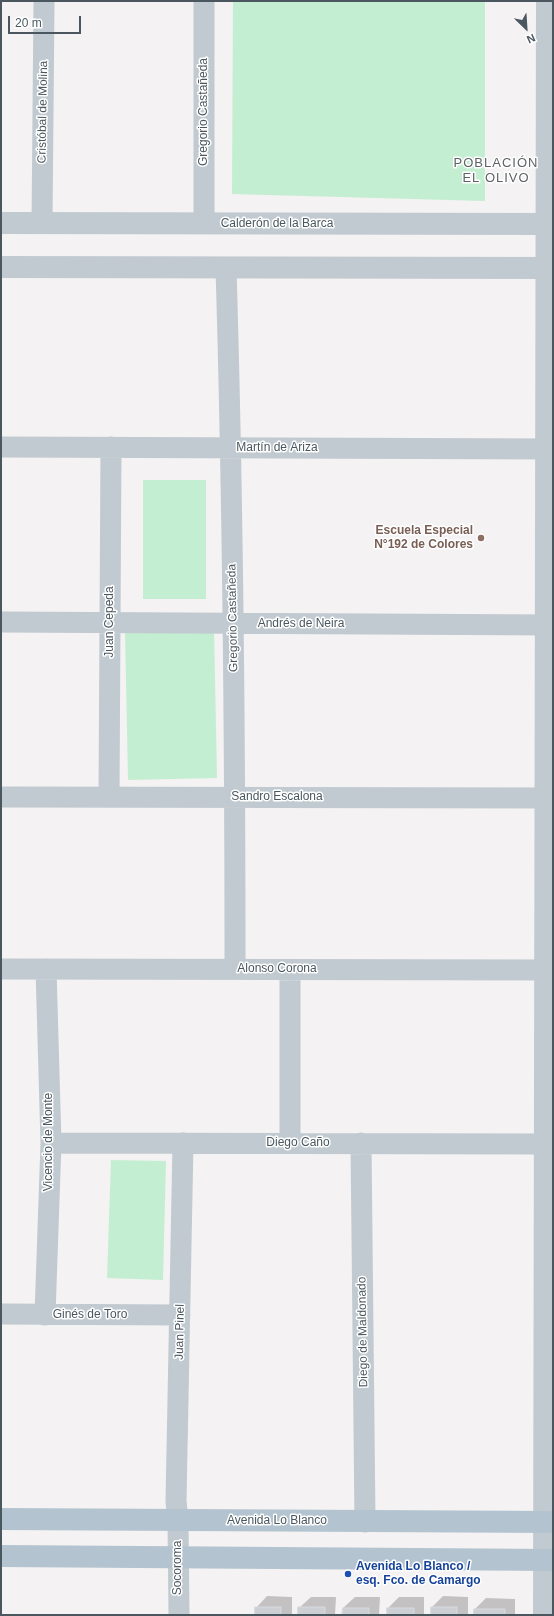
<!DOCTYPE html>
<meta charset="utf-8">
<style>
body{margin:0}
#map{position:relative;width:554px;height:1616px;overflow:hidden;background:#f4f2f2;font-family:Helvetica,sans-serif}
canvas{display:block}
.frame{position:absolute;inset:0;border:2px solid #4a575f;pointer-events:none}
.north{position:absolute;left:506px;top:8px;width:40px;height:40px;-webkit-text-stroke:3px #fff;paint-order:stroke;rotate:155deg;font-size:11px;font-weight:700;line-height:16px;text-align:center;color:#4a575f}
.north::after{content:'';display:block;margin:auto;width:14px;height:18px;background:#4a575f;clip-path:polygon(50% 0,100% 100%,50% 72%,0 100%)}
.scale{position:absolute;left:8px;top:16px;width:73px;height:18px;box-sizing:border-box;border:2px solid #4a575f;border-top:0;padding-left:5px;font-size:12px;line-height:14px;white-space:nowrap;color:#4a575f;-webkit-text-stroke:3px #fff;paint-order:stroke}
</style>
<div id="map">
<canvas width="554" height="1616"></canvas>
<div class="frame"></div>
<div class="north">N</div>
<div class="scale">20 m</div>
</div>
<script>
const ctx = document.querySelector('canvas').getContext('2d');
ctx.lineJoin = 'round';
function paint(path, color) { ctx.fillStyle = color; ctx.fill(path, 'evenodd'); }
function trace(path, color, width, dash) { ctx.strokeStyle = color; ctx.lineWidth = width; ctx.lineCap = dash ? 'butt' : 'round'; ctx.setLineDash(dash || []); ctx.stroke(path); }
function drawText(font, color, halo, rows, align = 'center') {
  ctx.font = font + ' Helvetica,sans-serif'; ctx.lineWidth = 3; ctx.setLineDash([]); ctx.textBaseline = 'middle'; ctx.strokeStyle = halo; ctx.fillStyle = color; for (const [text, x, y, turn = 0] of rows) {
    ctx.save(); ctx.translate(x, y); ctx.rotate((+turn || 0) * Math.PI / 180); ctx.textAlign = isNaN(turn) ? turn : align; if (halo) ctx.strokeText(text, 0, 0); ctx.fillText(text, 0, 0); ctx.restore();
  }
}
const green = new Path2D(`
 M233,1H485V201L232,194Z
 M143,480H206V599H143Z
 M214,629L217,778L128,780L125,631Z
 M111,1160L166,1161L163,1280L107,1278Z`);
const shadow = new Path2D(`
 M267,1596L292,1597V1615H256V1608Z
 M443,1596L468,1597V1615H432V1607Z
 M311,1597H336L335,1615H299V1608Z
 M355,1597H380L379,1615H343V1608Z
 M399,1597H424V1615H388V1608Z
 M486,1598L515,1599V1615H475V1609Z`);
const building = new Path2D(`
 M255,1607H281V1615H255Z
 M298,1607H325V1615H298Z
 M431,1607H457V1615H431Z
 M343,1608H369V1615H342Z
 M387,1608H414V1615H387Z
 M474,1609H505V1615H474Z`);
const minor = new Path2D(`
 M204,1V223
 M42,223L44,1
 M226,268C233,501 235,735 235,969
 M1,447L553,449
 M1,622L553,625
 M1,797L553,798
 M109,797L111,447
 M1,969L553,970
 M51,1143L545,1144
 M290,1143V970
 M361,1143L365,1522
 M1,1314L180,1315
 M45,1315L51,1143L46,969
 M179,1615L178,1521L176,1501L183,1143`);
const tertiary = new Path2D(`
 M1,223L553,224
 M1,267L553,268
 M544,1615L547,1`);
const primary = new Path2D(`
 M1,1519L553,1522
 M1,1556L553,1560`);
const markers = [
 [481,538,4,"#8d6e63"],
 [348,1574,4,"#1a4fb4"]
];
const streetNames = [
 ["Cristóbal de Molina",43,112,-89],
 ["Gregorio Castañeda",204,112,-90],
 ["Calderón de la Barca",277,224],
 ["Martín de Ariza",277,448],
 ["Gregorio Castañeda",233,618,-91],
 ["Juan Cepeda",110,622,-90],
 ["Andrés de Neira",301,624],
 ["Sandro Escalona",277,797],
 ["Alonso Corona",277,969],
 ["Vicencio de Monte",49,1142,-90],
 ["Diego Caño",298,1143],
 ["Ginés de Toro",90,1315],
 ["Juan Pinel",180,1332,-89],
 ["Diego de Maldonado",363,1332,-91],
 ["Avenida Lo Blanco",277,1521],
 ["Socoroma",178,1568,-90]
];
const educationNames = [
 ["Escuela Especial",473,531],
 ["N°192 de Colores",473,545]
];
const transitNames = [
 ["Avenida Lo Blanco /",356,1567],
 ["esq. Fco. de Camargo",356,1581]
];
const neighbourhoodNames = [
 ["POBLACIÓN",496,163],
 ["EL OLIVO",496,178]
];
paint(green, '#c4eed1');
paint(shadow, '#0003');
paint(building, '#ccd0d4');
trace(building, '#d6d9dd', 1);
trace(minor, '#c1cad0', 21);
trace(tertiary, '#c1cad0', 22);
trace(primary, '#b3c3cf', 22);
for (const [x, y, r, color] of markers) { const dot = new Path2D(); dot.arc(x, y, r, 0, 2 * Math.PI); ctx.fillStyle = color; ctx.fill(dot); trace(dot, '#fff', 1.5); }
drawText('12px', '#4a575f', '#fff', streetNames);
drawText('bold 12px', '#785e54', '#fff', educationNames, 'right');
drawText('bold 12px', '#164399', '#fff', transitNames, 'left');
ctx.letterSpacing = '1px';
drawText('13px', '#5f6367', '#fff', neighbourhoodNames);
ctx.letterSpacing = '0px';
</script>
